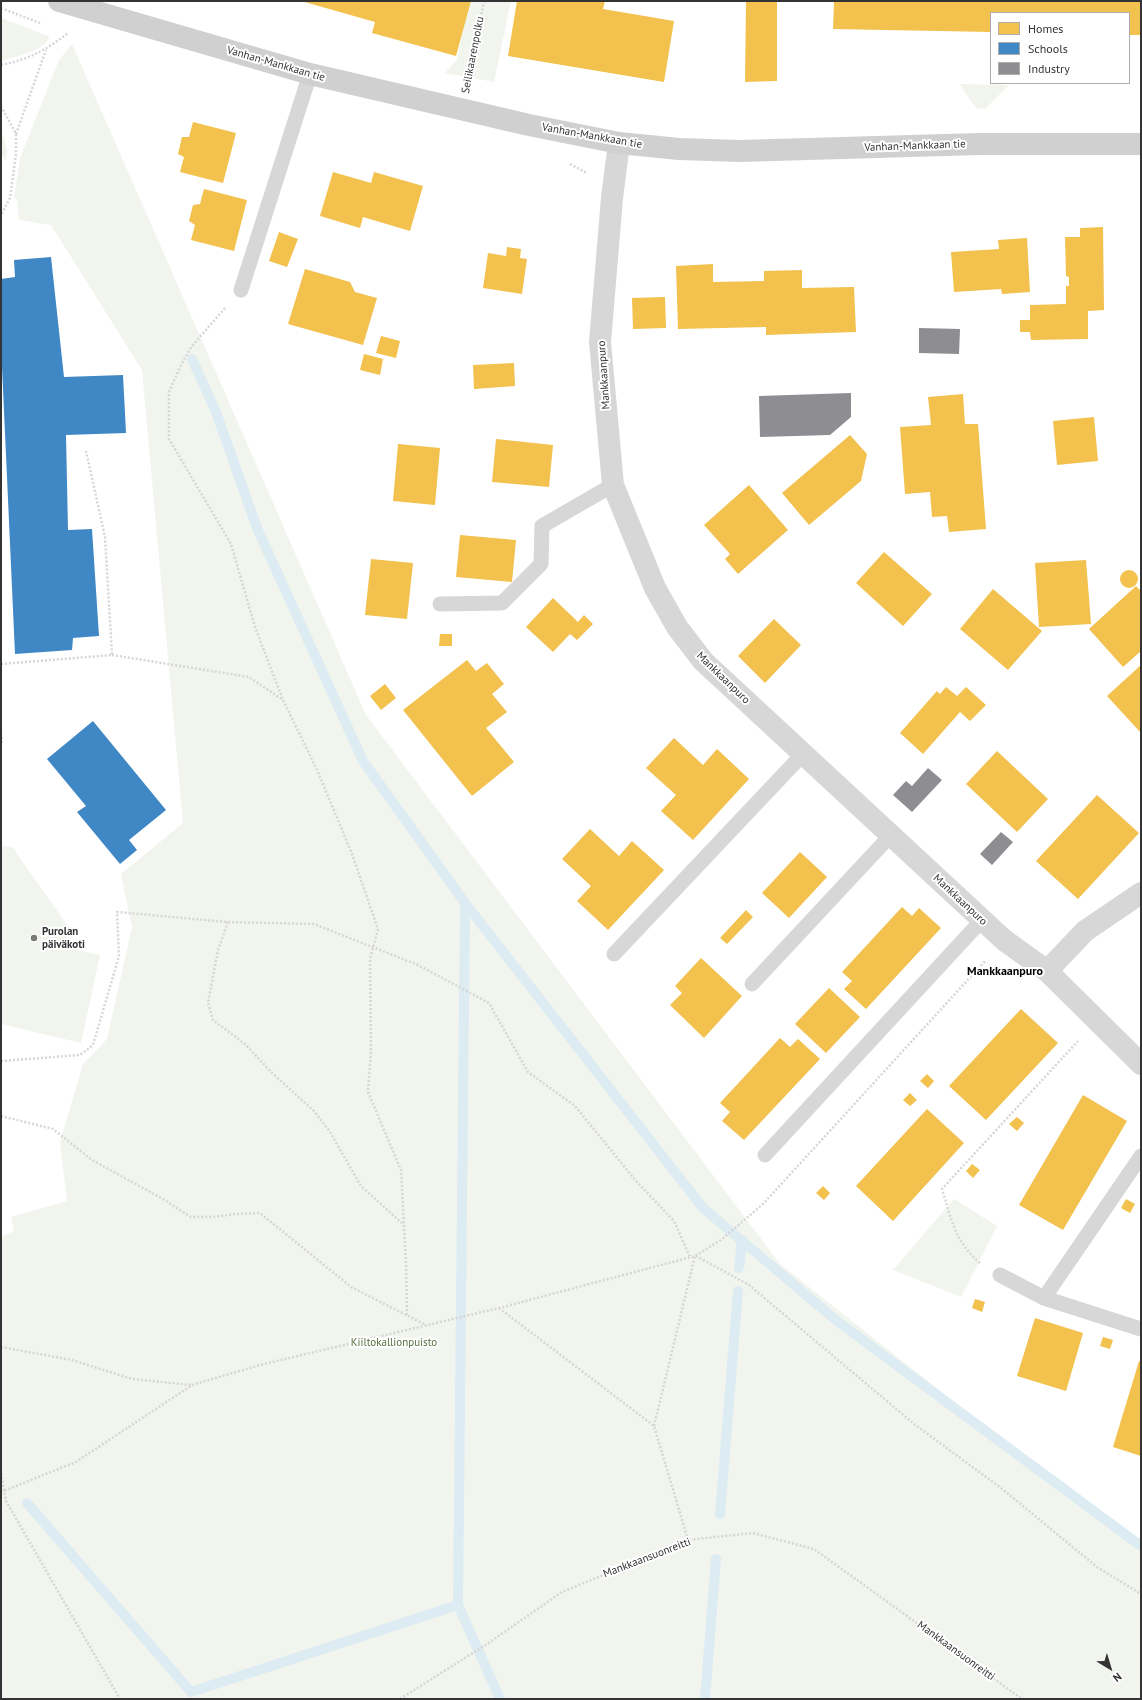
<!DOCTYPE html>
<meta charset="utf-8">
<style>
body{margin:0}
#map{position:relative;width:1142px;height:1700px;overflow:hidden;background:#fff;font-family:"PT Sans",sans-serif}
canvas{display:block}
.frame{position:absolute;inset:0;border:2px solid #333;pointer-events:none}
.legend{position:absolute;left:990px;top:12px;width:140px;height:72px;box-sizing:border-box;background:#fff;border:1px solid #adadad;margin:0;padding:5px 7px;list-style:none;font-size:12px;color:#333}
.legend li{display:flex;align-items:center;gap:8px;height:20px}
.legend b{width:20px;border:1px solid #adadad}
.north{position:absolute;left:1090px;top:1648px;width:40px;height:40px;-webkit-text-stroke:3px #fff;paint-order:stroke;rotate:142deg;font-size:11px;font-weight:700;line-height:16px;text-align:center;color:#333}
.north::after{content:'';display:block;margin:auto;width:14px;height:18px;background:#333;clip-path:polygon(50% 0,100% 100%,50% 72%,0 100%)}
</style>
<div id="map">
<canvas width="1142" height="1700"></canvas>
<div class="frame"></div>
<ul class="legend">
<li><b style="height:11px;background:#f2c14e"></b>Homes</li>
<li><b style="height:11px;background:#3f88c5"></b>Schools</li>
<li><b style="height:11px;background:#8d8d92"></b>Industry</li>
</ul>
<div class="north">N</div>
</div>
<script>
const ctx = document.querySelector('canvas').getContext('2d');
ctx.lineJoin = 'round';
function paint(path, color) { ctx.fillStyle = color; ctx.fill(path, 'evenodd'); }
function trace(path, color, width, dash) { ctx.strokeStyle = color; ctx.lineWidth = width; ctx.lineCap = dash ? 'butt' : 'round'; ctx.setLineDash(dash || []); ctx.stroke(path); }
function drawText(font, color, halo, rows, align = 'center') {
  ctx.font = font + ' "PT Sans",sans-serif'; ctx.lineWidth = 4; ctx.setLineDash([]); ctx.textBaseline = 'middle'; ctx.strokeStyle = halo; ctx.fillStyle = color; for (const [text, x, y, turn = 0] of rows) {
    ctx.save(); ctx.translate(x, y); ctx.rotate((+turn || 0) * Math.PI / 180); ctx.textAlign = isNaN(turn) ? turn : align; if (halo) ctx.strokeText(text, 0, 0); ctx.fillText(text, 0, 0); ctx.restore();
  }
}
const green = new Path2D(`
 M469,1H511L494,82L445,73L457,60Z
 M1,18L48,36L49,39C40,52 15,57 1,61Z
 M72,44L366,715L780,1264L1141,1550V1699H1V1237L14,1231L11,1217L67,1201L60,1142L83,1064L107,1039L132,927L121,874L183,823L142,370L51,225L19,220L17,199L14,198L20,158L59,60Z
 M959,84L1009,85L985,109L976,108Z
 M1,130L7,149L6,161L1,154Z
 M1,845L13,848L69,928L64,947L100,955L81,1043L1,1024Z
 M954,1199L997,1226L961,1297L893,1270Z`);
const homes = new Path2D(`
 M301,1H471L456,56L372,33L375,22Z
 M517,1H605L603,9L674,21L664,82L508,56Z
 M746,1H777V81L745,82Z
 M834,1H1141V35H1129V13H991V32L833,29Z
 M193,122L236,133L223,183L180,172L184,157L178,154L182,137H189Z
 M333,172L371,183L374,172L423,186L410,231L363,217L360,228L320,216Z
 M204,189L247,200L234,251L191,240L195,225L189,221L193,205L200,204Z
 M1103,227L1104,310L1088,311V339L1031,340L1030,332H1020V320H1030V305L1066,304V286H1069V277L1066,276L1065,237H1080V228Z
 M279,232L298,239L287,267L269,261Z
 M1027,238L1030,292L1002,294L1001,289L954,292L951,252L999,249L998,240Z
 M507,247L521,249L520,258L527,259L522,294L483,288L488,253L506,256Z
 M713,264V282L764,281V271L802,270V288L854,287L856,332L766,335V327L678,329L676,266Z
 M305,269L350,282L355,292L377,298L363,345L288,324Z
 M665,297L666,328L633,329L632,298Z
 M381,336L400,341L396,358L376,353Z
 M364,354L383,359L380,375L360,370Z
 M514,363L515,386L474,389L473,365Z
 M963,394L965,424H978L986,529L949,532L947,516L932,517L930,492L905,494L900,427L931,425L928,397Z
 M1094,417L1098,461L1057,465L1053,421Z
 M850,435L867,454L861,481L809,525L782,493Z
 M496,439L553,445L549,487L492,482Z
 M398,444L440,448L435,505L393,501Z
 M749,485L788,530L738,574L725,559L730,554L704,525Z
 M460,535L516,540L512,582L456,577Z
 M884,552L932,594L903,626L856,583Z
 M371,559L413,563L407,619L365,615Z
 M1086,560L1091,624L1039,627L1035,563Z
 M1120 579a9 9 0 1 1 18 0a9 9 0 1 1-18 0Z
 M1136,586L1141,591V651L1123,667L1089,629Z
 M993,589L1042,631L1008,670L960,629Z
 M553,598L578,622L584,615L593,624L577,640L570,634L553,652L526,627Z
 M774,619L801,645L765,683L738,656Z
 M440,634H452V646H439Z
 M467,660L476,671L487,663L504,684L492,694L507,712L486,728L514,762L472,796L403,710Z
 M1141,665V733L1107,696Z
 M385,684L396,698L381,710L370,696Z
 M946,687L957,696L966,687L986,705L970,721L960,712L923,754L900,733L937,691L940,694Z
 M674,738L703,765L717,749L749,779L693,840L661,811L676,795L646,768Z
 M997,751L1048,799L1017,832L966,784Z
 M1097,795L1139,833L1078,899L1036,861Z
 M590,829L619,856L632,841L664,870L608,930L577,901L591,886L562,859Z
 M800,852L827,877L789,918L762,893Z
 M902,907L912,916L919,908L941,928L866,1009L844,989L852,981L842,972Z
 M746,910L753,917L727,944L720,938Z
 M701,958L742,996L704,1038L670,1005L682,993L675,986Z
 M829,988L860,1017L826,1053L795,1024Z
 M1021,1009L1058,1043L986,1120L949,1086Z
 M780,1038L790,1047L798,1039L820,1059L744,1140L722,1121L730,1112L720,1103Z
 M927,1074L934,1081L928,1088L920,1081Z
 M910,1093L917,1100L910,1106L903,1100Z
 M1083,1095L1127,1121L1063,1230L1019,1205Z
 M927,1109L964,1143L893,1221L856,1186Z
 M1017,1117L1024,1123L1017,1131L1009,1124Z
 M972,1164L980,1170L973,1178L966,1171Z
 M823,1186L830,1193L824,1200L816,1193Z
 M1126,1199L1135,1204L1130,1213L1121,1208Z
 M975,1299L985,1302L982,1312L972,1308Z
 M1035,1318L1083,1333L1066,1391L1017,1376Z
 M1103,1337L1113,1340L1110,1349L1100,1346Z
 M1139,1361L1141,1362V1456L1113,1447Z`);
const schools = new Path2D(`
 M51,257L64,377L123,375L126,433L66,435L68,530L92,529L99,636L73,638L72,650L15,654L1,345V279L15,277L14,260Z
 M93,721L166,810L129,840L137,850L120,864L77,812L86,806L47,759Z`);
const industry = new Path2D(`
 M919,328L960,329L959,354L919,353Z
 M851,393V417L830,435L760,437L759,396Z
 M928,768L942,780L912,812L893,795L906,781L912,786Z
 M1001,832L1013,842L992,865L980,854Z`);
const stream = new Path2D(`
 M192,359L216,412L257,528L363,761L465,903L703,1208L837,1321L1141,1546
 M465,903L458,1605L500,1699
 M739,1268L742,1240
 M27,1503L191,1692L458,1605
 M720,1514L738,1291
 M705,1699L716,1559`);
const path = new Path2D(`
 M1,8L40,23
 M1,65C29,59 45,51 68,33
 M468,81L484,1
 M1,106L16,134V154L10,198L1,215
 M16,134L46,50
 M570,164L587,173
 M225,308L192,346L182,363L169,392V439L231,544L255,627L283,700
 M112,655L249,677L283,700L318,772L352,854L378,929L370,959L371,1051L368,1092L401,1170L406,1263L407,1315
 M1,664L112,655L105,537L86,451
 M1,733L2,745
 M228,922L218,950L208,1003L213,1020L246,1045L271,1072L314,1111L330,1132L361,1186L404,1225
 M1,1061L80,1055L93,1045L119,956L117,912L228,922L314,924L418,965L489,1003L528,1072L575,1106L636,1181L674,1221L690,1257
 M1,1116L53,1129L92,1160L163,1199L191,1217H214L235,1214L260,1213L351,1287L424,1324
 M696,1256L749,1285L914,1424L1001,1488L1097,1567L1141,1594
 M980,1263C955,1242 951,1219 942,1189L1078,1041
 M499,1308L654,1426L688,1540
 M1,1347L72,1360L132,1379L192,1385
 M654,1426L695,1256
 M1,1473L6,1501L120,1699
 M1,1492L76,1462L192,1385L260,1365L499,1308L695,1256L721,1240L763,1204L986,960
 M400,1699L487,1644L562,1592L688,1540L753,1533L814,1549L1022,1699`);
const lane = new Path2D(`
 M241,290L310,74
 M440,604L502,603L541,564L542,526L613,485
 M614,954L803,754
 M752,984L891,835
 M765,1155L982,920
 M1141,1156L1044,1298L1141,1329
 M1000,1275L1044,1298`);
const street = new Path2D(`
 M619,143L612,198L600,342L613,485L655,588L677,627L703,661L1004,940L1047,971L1141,1064
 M1047,971L1085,931L1141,893`);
const secondary = new Path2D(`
 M59,1L310,74L529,125L619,143L679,149L740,151L979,144H1141`);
const markers = [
 [34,938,4,"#7a7a7a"]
];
const streetNames = [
 ["Seilikaarenpolku",473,55,-79],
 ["Vanhan-Mankkaan tie",276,64,16],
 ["Vanhan-Mankkaan tie",592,136,10],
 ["Vanhan-Mankkaan tie",915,146,-2],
 ["Mankkaanpuro",604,375,-94],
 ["Mankkaanpuro",723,678,44],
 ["Mankkaanpuro",960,900,43],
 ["Mankkaansuonreitti",647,1558,-21],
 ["Mankkaansuonreitti",956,1651,36]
];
const poiNames = [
 ["Purolan",42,932],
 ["päiväkoti",42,945]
];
const parkNames = [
 ["Kiiltokallionpuisto",394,1343]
];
const neighbourhoodNames = [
 ["Mankkaanpuro",1005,972]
];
paint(green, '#f1f5ed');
paint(homes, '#f2c14e');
paint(schools, '#3f88c5');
paint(industry, '#8d8d92');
trace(stream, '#ddebf3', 10);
trace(path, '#d6d6d6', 2.5, [2, 2]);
trace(lane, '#d7d7d7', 15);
trace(street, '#d7d7d7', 22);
trace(secondary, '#d0d0d0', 22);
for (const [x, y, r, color] of markers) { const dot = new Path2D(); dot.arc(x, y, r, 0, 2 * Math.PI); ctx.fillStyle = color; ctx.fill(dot); trace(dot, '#fff', 1.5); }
drawText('11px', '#333', '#fff', streetNames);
drawText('bold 11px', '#333', '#fff', poiNames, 'left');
drawText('11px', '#56703f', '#fff', parkNames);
drawText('bold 12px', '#000', '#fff', neighbourhoodNames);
</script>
